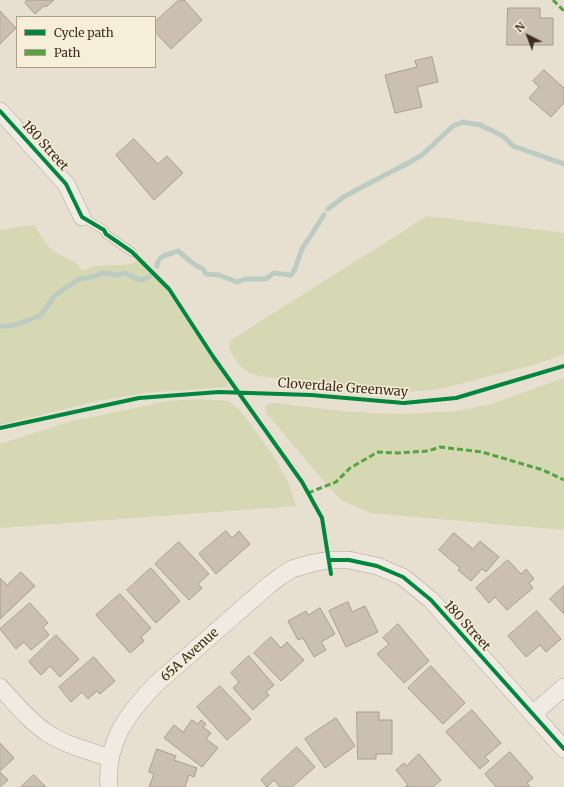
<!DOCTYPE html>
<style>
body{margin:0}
#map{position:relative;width:564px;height:787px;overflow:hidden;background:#e7e0d1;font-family:Merriweather,serif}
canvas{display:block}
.legend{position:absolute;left:16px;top:16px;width:140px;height:52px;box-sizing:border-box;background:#f7eed8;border:1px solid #ada18e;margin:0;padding:5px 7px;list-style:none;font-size:12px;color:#3d2e20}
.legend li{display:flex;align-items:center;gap:8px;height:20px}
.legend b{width:20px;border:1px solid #ada18e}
.north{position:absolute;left:508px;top:16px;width:40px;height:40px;-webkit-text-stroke:3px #f7eed8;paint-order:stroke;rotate:318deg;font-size:11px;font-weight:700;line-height:16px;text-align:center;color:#3d2e20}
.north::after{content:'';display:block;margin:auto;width:14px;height:18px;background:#3d2e20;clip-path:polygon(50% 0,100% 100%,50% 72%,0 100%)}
</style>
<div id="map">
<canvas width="564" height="787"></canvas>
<ul class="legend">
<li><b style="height:5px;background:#00873e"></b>Cycle path</li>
<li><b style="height:5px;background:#54a441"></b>Path</li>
</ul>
<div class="north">N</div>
</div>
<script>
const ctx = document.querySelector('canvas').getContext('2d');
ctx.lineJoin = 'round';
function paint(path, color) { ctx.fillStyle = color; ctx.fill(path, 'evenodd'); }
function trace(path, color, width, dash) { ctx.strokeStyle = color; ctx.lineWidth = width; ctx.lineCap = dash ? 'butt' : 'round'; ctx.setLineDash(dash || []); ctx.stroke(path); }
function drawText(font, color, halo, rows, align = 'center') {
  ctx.font = font + ' Merriweather,serif'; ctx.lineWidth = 3; ctx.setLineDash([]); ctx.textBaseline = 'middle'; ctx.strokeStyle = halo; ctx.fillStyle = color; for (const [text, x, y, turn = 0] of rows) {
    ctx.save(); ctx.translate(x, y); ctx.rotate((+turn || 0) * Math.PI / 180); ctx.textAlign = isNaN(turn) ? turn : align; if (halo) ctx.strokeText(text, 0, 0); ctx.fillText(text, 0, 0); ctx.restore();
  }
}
const green = new Path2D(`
 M427,216L564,233V354L537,364L439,389L409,392L388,393L260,376C241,371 238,365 229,348L231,340Z
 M34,225C41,235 46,246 56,253C66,259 77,260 82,271C101,261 124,269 138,261L164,286L228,383L227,387L143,393L93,402L0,425V230Z
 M564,378V530L370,513L341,500L333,492L267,414L265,407L269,403H276L349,412L402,414L458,411L491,404Z
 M199,399L228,401L240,410L273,455L289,484L296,506L0,528V444L68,422L168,401Z`);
const stream = new Path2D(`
 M328,209L345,196L410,162L422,155L453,126L463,122L480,125L503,136L513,146L564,164
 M157,266C158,255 168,255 178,251L195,265L203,269L206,274L219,275L237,282L245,279H266L274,273L291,275L294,271L302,249L324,215
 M0,326H12L40,316L55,295L79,279L93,277L102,273L117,275L125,273C134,277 140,284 150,276`);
const building = new Path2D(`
 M27,0H54L46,7L45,5L35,14L25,3Z
 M179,0H184L202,20L171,49L155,32V22Z
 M508,8H540V18H553V45H507Z
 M0,11L16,28L0,44Z
 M432,57L438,82L417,87L422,107L395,113L385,75L417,67L415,61Z
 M544,70L564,88V103L551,117L529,98L539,87L533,81Z
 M134,139L158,164L167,156L183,173L154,200L116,155Z
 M226,531L232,538L239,531L250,544L216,574L199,554Z
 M454,533L473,549L480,541L499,557L486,572L482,569L471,581L458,570L460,568L439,550Z
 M179,542L209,574L198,584L202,588L189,600L155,564Z
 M508,560L521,574L526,569L534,579L529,583L533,588L507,610L495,597L489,603L476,588Z
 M151,568L180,601L156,623L127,590Z
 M21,572L35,586L0,619V578L7,585Z
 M564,586V614L550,599Z
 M120,594L151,628L141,637L144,641L130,653L96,615Z
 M348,602L352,612L365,606L378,632L346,647L329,611Z
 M30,603L48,623L43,627L49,635L31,650L24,642L16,649L0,629Z
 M320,608L335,634L321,642L326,650L314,657L303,638L298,640L288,621L306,611L308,615Z
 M537,611L561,639L546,652L540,645L526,657L508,636Z
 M398,624L429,661L404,683L377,654L389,644L383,638Z
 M56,635L79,659L60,677L50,666L41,675L29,662Z
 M271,637L281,648L287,642L304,660L281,681L254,653Z
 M249,656L274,685L266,692L269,695L253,710L233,688L239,682L231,673Z
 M94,657L115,681L100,694L97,691L88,699L82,692L71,702L59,687Z
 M431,666L465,703L443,724L408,688Z
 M220,686L251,719L227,740L197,707Z
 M472,710L501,743L485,757L489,761L480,769L446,732Z
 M357,712H379V720H392V754H376V759H358Z
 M336,718L355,746L325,768L305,739Z
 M192,720L198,724L201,720L206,724L203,727L211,733L206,739L218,748L202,767L164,738L174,725L183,732Z
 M0,743L14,758L0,771Z
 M297,747L315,767L292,787H280L274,780L267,787L261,780Z
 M157,749L176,756L174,760L197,768L194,777L189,775L185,787H149L154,774L149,772Z
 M510,752L533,778L527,783L530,787H496L485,774Z
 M419,754L441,780L433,787H405L408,785L396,770L404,763L406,766Z
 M0,772L8,780L0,787Z
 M34,775L46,787H21Z`);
const service = new Path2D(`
 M82,217L104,230L106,234L132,252`);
const minor = new Path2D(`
 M0,111L66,184L82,217
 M0,687C14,702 28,720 46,732C64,745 88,750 109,758
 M533,714L564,687
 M109,787C105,743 127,714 156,684L269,585L281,576L292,569L313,563L329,560H349L377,566L403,577L431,600L564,749`);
const quiet = new Path2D(`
 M553,0L564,11
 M308,493L336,482L350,468L378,452L398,453L428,451L440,447L482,452L543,470L564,480`);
const cycleway = new Path2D(`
 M0,111L66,184L82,217L104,230L106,234L132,252L169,289L214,358L302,482L322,518L331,574
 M0,428L139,398L219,392L311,395L404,403L456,398L564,366
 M329,560H349L377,566L403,577L431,600L564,749`);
const streetNames = [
 ["180 Street",45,146,48],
 ["Cloverdale Greenway",343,388,4],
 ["180 Street",467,626,48],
 ["65A Avenue",190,655,-42]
];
paint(green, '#d6d7b3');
trace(stream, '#bcccc2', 5);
paint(building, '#cbbfb2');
trace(building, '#a89c90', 1);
trace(service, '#ada599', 9);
trace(minor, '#ada599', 18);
trace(service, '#efebe3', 8);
trace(minor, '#efebe3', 17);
trace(quiet, '#54a441', 3, [6, 3]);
trace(cycleway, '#00873e', 4);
drawText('13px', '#3d2e20', '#f7eed8', streetNames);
</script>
